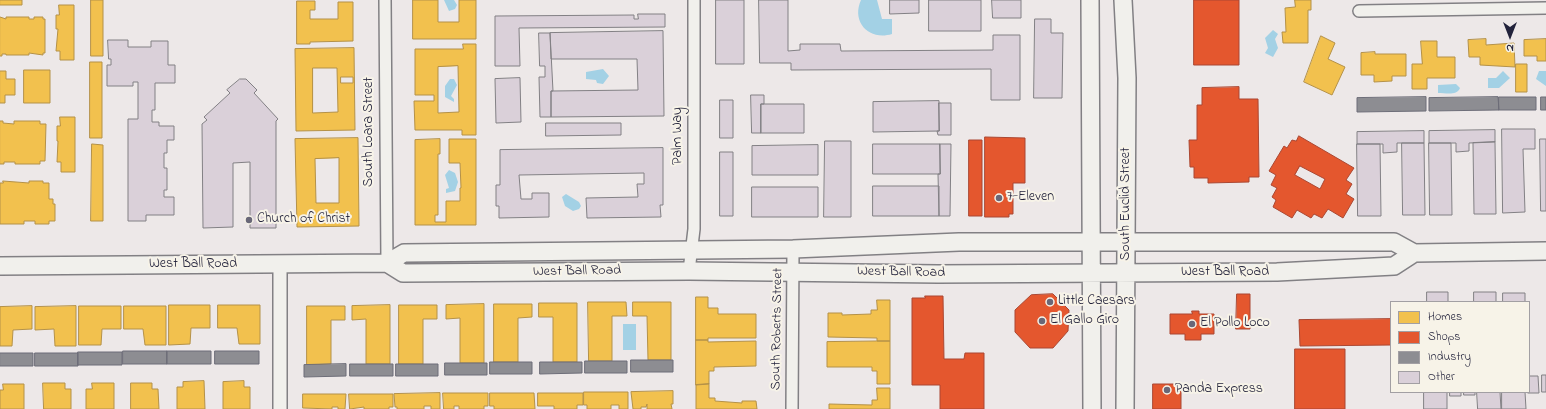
<!DOCTYPE html>
<style>
body{margin:0}
#map{position:relative;width:1546px;height:409px;overflow:hidden;background:#ede8e8;font-family:"Indie Flower",sans-serif}
canvas{display:block}
.legend{position:absolute;left:1390px;top:301px;width:140px;height:92px;box-sizing:border-box;background:#f7f3e8;border:1px solid #a29fa3;margin:0;padding:5px 7px;list-style:none;font-size:12px;color:#22223b}
.legend li{display:flex;align-items:center;gap:8px;height:20px}
.legend b{width:20px;border:1px solid #a29fa3}
.north{position:absolute;left:1490px;top:16px;width:40px;height:40px;-webkit-text-stroke:3px #f7f3e8;paint-order:stroke;rotate:180deg;font-size:11px;font-weight:700;line-height:16px;text-align:center;color:#22223b}
.north::after{content:'';display:block;margin:auto;width:14px;height:18px;background:#22223b;clip-path:polygon(50% 0,100% 100%,50% 72%,0 100%)}
</style>
<div id="map">
<canvas width="1546" height="409"></canvas>
<ul class="legend">
<li><b style="height:11px;background:#f2c14e"></b>Homes</li>
<li><b style="height:11px;background:#e4572e"></b>Shops</li>
<li><b style="height:11px;background:#8d8d92"></b>Industry</li>
<li><b style="height:11px;background:#dad0d9"></b>Other</li>
</ul>
<div class="north">N</div>
</div>
<script>
const ctx = document.querySelector('canvas').getContext('2d');
ctx.lineJoin = 'round';
function paint(path, color) { ctx.fillStyle = color; ctx.fill(path, 'evenodd'); }
function trace(path, color, width, dash) { ctx.strokeStyle = color; ctx.lineWidth = width; ctx.lineCap = dash ? 'butt' : 'round'; ctx.setLineDash(dash || []); ctx.stroke(path); }
function drawText(font, color, halo, rows, align = 'center') {
  ctx.font = font + ' "Indie Flower",sans-serif'; ctx.lineWidth = 4; ctx.setLineDash([]); ctx.textBaseline = 'middle'; ctx.strokeStyle = halo; ctx.fillStyle = color; for (const [text, x, y, turn = 0] of rows) {
    ctx.save(); ctx.translate(x, y); ctx.rotate((+turn || 0) * Math.PI / 180); ctx.textAlign = isNaN(turn) ? turn : align; if (halo) ctx.strokeText(text, 0, 0); ctx.fillText(text, 0, 0); ctx.restore();
  }
}
const water = new Path2D(`
 M444,0H454L457,5L455,9L449,11Z
 M861,0H877L882,19H892V34C869,41 851,22 861,0Z
 M1273,30L1278,34L1275,39L1278,48L1273,57L1265,53L1268,48L1265,38Z
 M603,69L609,76L603,84L597,83L596,80L586,79V72Z
 M1503,71L1510,78L1499,88H1488V78H1496Z
 M1539,71H1546V86L1536,79Z
 M450,79H454L457,85L451,96L454,99V102L445,97V86Z
 M1456,84L1460,88C1457,96 1446,93 1438,93V85Z
 M449,170L455,173L458,182L455,191L446,193V189L449,188L445,175Z
 M566,194L579,202L581,206L579,209L573,211L565,206L562,197Z
 M623,324H636V350H623Z`);
const homes = new Path2D(`
 M0,0H22V5H0Z
 M91,0H103V56H91Z
 M413,0H438V22H459V0H476V39H413Z
 M1295,0H1311V10H1308V43H1283L1282,32H1286L1285,8L1295,7Z
 M297,1H315V10H310V19H338V2H353V41L310,42V44H297Z
 M59,5H74V60H60V51H56L58,29H56V15H59Z
 M0,17L6,19V17H29V19H34V17H43V19H45V53H43V55L29,53V55H6V54H2V56H0Z
 M1321,36L1335,43L1328,59L1345,67L1332,95L1304,82Z
 M1486,39V45L1514,43L1515,67L1480,65V57H1469L1468,40Z
 M1546,39V61H1537V56H1524V40Z
 M1421,41H1437V57H1455V78H1427V89H1412V64H1422Z
 M463,44H476V135H462V130H415L414,101H434V95H415V49H463ZM458,66L459,112L438,113V67Z
 M354,48L355,130L296,131L295,49ZM313,68H337L338,112L313,113ZM341,77H353V83H341Z
 M1375,52V54H1406V76H1392V81L1374,82V75H1361V53Z
 M90,62H102V138H90Z
 M1516,64H1527V92H1516Z
 M24,70H50V103H24Z
 M0,71H6V79H15V95H5V103H0Z
 M60,117H75V172H61V162H57L58,141H57V126H60Z
 M0,121H3V123L14,124V121H40V124H46L45,161H40V164H15V162H4V164H0Z
 M358,138L359,226L297,227L295,139ZM339,158V203H316L315,159Z
 M440,139V154H438V215H435V222H446V201H460V188H461L460,163H449V139H476V225H415V140Z
 M92,144L103,145V221H91Z
 M3,181L29,183V181H43V183H49V199H53V204H55V221H49V224H35V221H24V224H0V183H3Z
 M696,297H708V308H718V314H756V338H708V340H696Z
 M877,300H890V341H877V338L828,337V313H842V315L871,314V310H877Z
 M588,302H626L627,316H612V361H589Z
 M633,302H671V360H648L647,316H633Z
 M539,303H577V362H553V317H539Z
 M484,304V363H460V318L446,319V305Z
 M494,304H532V317L518,318V362H494Z
 M169,305H210V328H191L190,344L169,345Z
 M218,305H260V344H239L237,328H218Z
 M390,305V364H366V319L352,320V306Z
 M399,305H437V319H423V364H399Z
 M32,306V329L13,330L12,346H0V307Z
 M76,306V346H55L54,329L35,330V307Z
 M79,306H121V329H102L101,345H79Z
 M124,306H166V345H145L143,329H124Z
 M307,306H345V320H331V364L307,365Z
 M696,340H708V342L756,341V366L714,367V371H709V384L696,385Z
 M877,341H890V384H877V371H872V367H827V342Z
 M204,381L205,409H177V387H183V382Z
 M244,381V387H250V409H223V382Z
 M43,383H65V389H71V409H44Z
 M92,383H114V409H86V389H92Z
 M131,383H152V389H158L159,409H131Z
 M3,384H24V409H0V390H3Z
 M709,384V398H715V401L742,403V401H756L757,409H696V385Z
 M877,388H890V409H829V404L872,405V400H877Z
 M673,391V404H671L672,409H647V404L646,407H641V409H633L631,392Z
 M584,392H628V409H619V405H611V409H587V405H584Z
 M440,393V409H431V406H424V409H397V407H395L394,394Z
 M443,393H488V406H484V409H459V406H454V409H444Z
 M490,393H534L535,409H494V406H490Z
 M538,393H583V405H577V409H554V406H538Z
 M303,394H346L345,409H338V407H332V409L303,408Z
 M349,394H393V407H389V409H364V407L350,409Z`);
const shops = new Path2D(`
 M1194,0H1239V65H1194Z
 M1239,87V99H1258L1259,177H1249V182L1208,183V178H1194V167H1190L1189,140H1197V105H1202V88Z
 M1299,136L1354,168L1346,180L1352,184L1346,194L1354,199L1343,218L1328,209L1322,218L1314,214L1311,218L1297,210L1292,218L1273,207L1276,200L1272,197L1277,188L1271,185L1276,175L1269,171L1284,146L1287,148L1292,140L1296,141ZM1300,166L1325,179L1320,189L1295,175Z
 M985,137L1025,138V183H1013V214H1009V217H985Z
 M969,140H982V216H969Z
 M1053,294L1069,310L1068,331L1053,348H1030L1015,332V310L1031,295Z
 M1237,294H1250V329H1236Z
 M925,296H943L944,359H964L965,353H984V409H940V385H912V298H925Z
 M1192,311H1199V314H1214V334H1201V340H1185V334H1170V314H1192Z
 M1391,319V345L1300,346L1299,320Z
 M1295,349H1345V409H1295Z
 M1153,384H1181V409H1153Z`);
const industry = new Path2D(`
 M1426,97V111L1357,112V98Z
 M1498,97L1499,110L1429,111V98Z
 M1499,97H1536V110H1499Z
 M1541,97H1546V110H1541Z
 M123,351H167V364H123Z
 M167,351H211V364H167Z
 M215,351H259V364H215Z
 M78,352H122V365H78Z
 M0,353H33V366H0Z
 M35,353H78V366H35Z
 M631,360H673V372H631Z
 M585,361H627V373H585Z
 M490,362H532V374H490Z
 M540,362H582V373L540,374Z
 M445,363H487V375H445Z
 M346,364V376L304,377V365Z
 M350,364H393V376H350Z
 M396,364H438V376H396Z`);
const building = new Path2D(`
 M716,0H744V64H716Z
 M759,0H788V51L800,50V44H840L841,51L993,50V35H1020V100H991V69L791,70V63H760Z
 M890,0H919V13L890,14Z
 M929,0H981V31H929Z
 M992,0H1021V18H993Z
 M638,14H665V27L519,28L520,66H495V16L634,15V19H638Z
 M1035,19H1051V33H1063L1062,98H1034Z
 M663,31L664,116L551,117V91L638,90L637,59H551L550,33Z
 M539,33H550L553,91H551V117H540L539,77H545V66H540Z
 M108,40H128V47H151V41H168V65H175V83H155V110H152V122H159V126H174V140H167V153H164V168H167V190H164V197H174V215H146V221H128V119H138V82H133V86H107V65H111V59H109Z
 M520,78L521,122L496,123L495,79Z
 M240,79H246L257,90L254,93L278,119L276,121V228H250V162L233,163V227L203,228L202,124L207,120L204,117L230,93L227,90Z
 M751,95H764V104H761V133H752Z
 M720,100H733V138H720Z
 M939,101V131L873,132V102Z
 M939,103H951V135H938L937,131H939Z
 M761,104H804V133H761Z
 M546,123H621V135L546,136Z
 M1502,129H1535V149H1523L1525,212L1503,213Z
 M1495,130V142L1469,143V151L1456,152V143H1429V131Z
 M1424,131V143H1397V152L1383,153V144H1357V132Z
 M1540,139H1546V211H1541Z
 M825,141H851V217H824Z
 M1495,142L1496,214H1474L1473,143Z
 M1402,143H1424L1425,215H1403Z
 M1429,143H1451L1452,215H1430Z
 M873,144H940V174H873Z
 M940,144H951L950,216H939L938,174H940Z
 M1357,144H1380L1381,216H1358Z
 M818,145V175H752V146Z
 M663,148V205H660L661,217L587,218L586,198L638,197L637,184H644V173L519,175L521,199H532V193H549V217L499,218V206H496V185H500V150Z
 M720,152H733V216H720Z
 M873,186H939V216H873Z
 M752,187H818V217H752Z
 M1427,292H1448V302H1427Z
 M1474,292H1496V302H1474Z
 M1503,293H1525V302H1503Z
 M1542,375H1546V392H1542Z
 M1529,376H1538L1539,393H1528Z
 M1424,392H1447V409H1424Z
 M1450,392H1461V396H1450Z
 M1464,392H1475V395H1464Z
 M1477,392H1500L1501,409H1478Z
 M1502,392H1525L1526,409H1502Z`);
const minor = new Path2D(`
 M385,0L387,263
 M1359,11L1546,8
 M689,271L694,229V0
 M792,409L793,249`);
const tertiary = new Path2D(`
 M280,264V409`);
const primary = new Path2D(`
 M1090,0L1092,409
 M1123,0L1127,78L1125,409
 M387,263L403,273L689,271L938,274L1277,272L1394,266L1414,253
 M0,266L387,263L404,253L793,249L959,242H1394L1414,253L1546,251`);
const markers = [
 [999,198,4,"#696778"],
 [249,220,4,"#696778"],
 [1050,302,4,"#696778"],
 [1042,321,4,"#696778"],
 [1192,324,4,"#696778"],
 [1167,390,4,"#696778"]
];
const streetNames = [
 ["South Loara Street",370,132,-90],
 ["Palm Way",679,136,-90],
 ["South Euclid Street",1127,204,-90],
 ["West Ball Road",193,265],
 ["West Ball Road",577,272,-1],
 ["West Ball Road",901,273,1],
 ["West Ball Road",1225,273],
 ["South Roberts Street",778,329,-89]
];
const poiNames = [
 ["7-Eleven",1007,198],
 ["Church of Christ",257,220],
 ["Little Caesars",1058,302],
 ["El Gallo Giro",1050,321],
 ["El Pollo Loco",1200,324],
 ["Panda Express",1175,390]
];
paint(water, '#a3d1e5');
paint(homes, '#f2c14e');
trace(homes, '#b49148', 1);
paint(shops, '#e4572e');
trace(shops, '#aa4732', 1);
paint(industry, '#8d8d92');
trace(industry, '#6d6d78', 1);
paint(building, '#dad0d9');
trace(building, '#828084', 1);
trace(minor, '#828084', 14);
trace(tertiary, '#828084', 16);
trace(primary, '#828084', 20);
trace(minor, '#f1f0ec', 11);
trace(tertiary, '#f1f0ec', 13);
trace(primary, '#f1f0ec', 17);
for (const [x, y, r, color] of markers) { const dot = new Path2D(); dot.arc(x, y, r, 0, 2 * Math.PI); ctx.fillStyle = color; ctx.fill(dot); trace(dot, '#f7f3e8', 1.5); }
drawText('14px', '#22223b', '#f7f3e8', streetNames);
drawText('14px', '#22223b', '#f7f3e8', poiNames, 'left');
</script>
